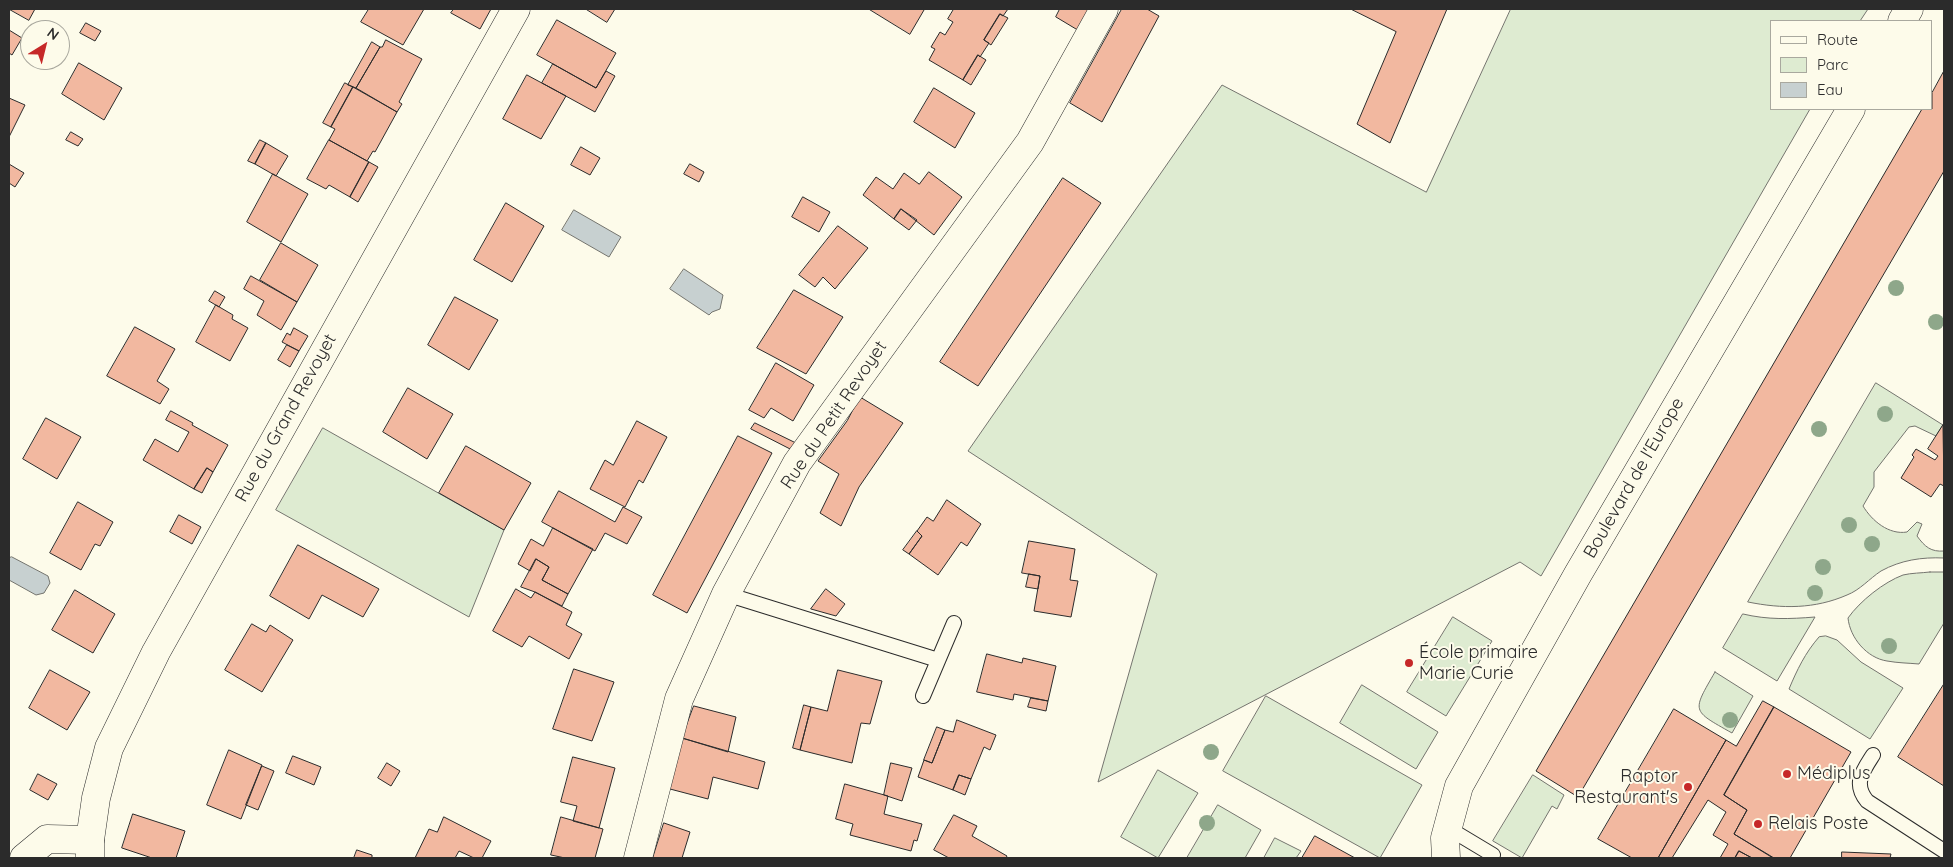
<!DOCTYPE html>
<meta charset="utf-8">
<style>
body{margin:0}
#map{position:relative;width:1953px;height:867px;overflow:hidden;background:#fdfbea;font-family:Quicksand,sans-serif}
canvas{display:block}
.frame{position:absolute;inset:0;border:10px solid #2b2b2b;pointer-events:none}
.legend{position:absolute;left:1770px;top:20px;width:162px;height:90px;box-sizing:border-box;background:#fdfbea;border:1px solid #a9a89e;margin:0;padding:6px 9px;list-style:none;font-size:15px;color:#2b2b2b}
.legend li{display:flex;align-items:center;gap:10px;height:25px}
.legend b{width:25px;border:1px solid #a9a89e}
.north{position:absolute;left:20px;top:20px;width:50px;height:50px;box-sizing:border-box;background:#fdfbea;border:1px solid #a9a89e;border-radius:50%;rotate:36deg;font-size:14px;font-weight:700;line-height:20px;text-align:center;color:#2b2b2b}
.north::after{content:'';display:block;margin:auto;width:18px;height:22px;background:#c62828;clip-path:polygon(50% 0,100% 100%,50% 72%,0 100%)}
</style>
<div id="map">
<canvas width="1953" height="867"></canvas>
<div class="frame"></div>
<ul class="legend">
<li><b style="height:6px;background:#fdfbea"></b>Route</li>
<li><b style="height:14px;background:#deebd1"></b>Parc</li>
<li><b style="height:14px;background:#c7d0d0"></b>Eau</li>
</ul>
<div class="north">N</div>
</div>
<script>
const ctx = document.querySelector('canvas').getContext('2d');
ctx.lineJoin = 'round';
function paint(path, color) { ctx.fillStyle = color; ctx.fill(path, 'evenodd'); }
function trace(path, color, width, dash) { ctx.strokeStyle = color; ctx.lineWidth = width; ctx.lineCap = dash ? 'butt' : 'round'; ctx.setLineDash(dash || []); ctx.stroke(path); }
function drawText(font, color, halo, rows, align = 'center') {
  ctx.font = font + ' Quicksand,sans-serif'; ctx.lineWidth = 4; ctx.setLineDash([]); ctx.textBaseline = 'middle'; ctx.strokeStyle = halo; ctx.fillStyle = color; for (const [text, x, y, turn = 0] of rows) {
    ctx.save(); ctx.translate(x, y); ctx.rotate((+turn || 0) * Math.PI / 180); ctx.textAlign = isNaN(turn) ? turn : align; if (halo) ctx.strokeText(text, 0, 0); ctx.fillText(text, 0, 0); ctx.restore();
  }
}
const green = new Path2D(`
 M1511,9H1868L1860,21H1772V109H1810L1541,576L1520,562L1098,782L1157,574L968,451L1222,85L1426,192Z
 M1876,383L1943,425L1936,436L1915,426L1909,427L1874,472V487L1863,506C1872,521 1889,535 1907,532L1917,522L1922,524L1917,536C1925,547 1931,552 1944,551V558C1922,557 1901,560 1881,571C1869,579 1860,590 1847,595C1815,609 1782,609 1748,602Z
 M323,428L504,530L469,617L276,510Z
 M1930,572H1944V623L1919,664C1908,663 1898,663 1887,661C1867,658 1850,638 1848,618C1860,601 1884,582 1903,575C1911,573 1922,573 1930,572Z
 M1743,614C1768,620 1790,619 1815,617L1777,681L1723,648Z
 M1453,617L1492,641L1446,716L1407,692Z
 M1826,636L1837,640L1861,662L1903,688L1870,739L1789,689C1797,670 1805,653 1819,637Z
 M1715,672L1753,696L1732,733C1691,710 1692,712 1715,672Z
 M1362,685L1438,732L1416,769L1340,723Z
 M1266,696L1422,785L1380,858L1223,771Z
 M1158,770L1198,793L1158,858L1121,837Z
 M1533,775L1564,795L1557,809L1552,806L1522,858L1493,841Z
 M1218,805L1261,830L1245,858H1187Z
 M1275,838L1301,851L1296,858H1264Z`);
const water = new Path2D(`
 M574,210L621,237L609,257L562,230Z
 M684,269L723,295L720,309L712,312L709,315L670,289Z
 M12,557L48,576L50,583L44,593L36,595L9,580V558Z`);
const building = new Path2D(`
 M9,9H35L29,20Z
 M369,9H424L403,45L361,22Z
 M454,9H491L480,29L451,13Z
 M586,9H615L607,22Z
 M869,9H923L924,10L910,34Z
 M954,9H1008L1003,16L1000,14L984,40L989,43L980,57L978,55L963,80L929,60L935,49L931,47L940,32L945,35L953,22L948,19Z
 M1060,9H1094L1081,32L1056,17Z
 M1122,9H1147L1159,16L1102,122L1070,103Z
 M1351,9H1447L1390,143L1357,124L1396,32Z
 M1000,14L1008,18L991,45L984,40Z
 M557,20L616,53L596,88L537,55Z
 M86,23L101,31L95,41L80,33Z
 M9,30L22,38L12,55L9,53Z
 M386,40L422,59L399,102L402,104L397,112L356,88L380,47H382Z
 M372,42L380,47L356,88L348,85Z
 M978,55L986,60L971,85L963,80Z
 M79,63L122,88L104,120L62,94Z
 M553,64L596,88L606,71L615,76L595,112L542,83Z
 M1944,71V171L1578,797L1536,771L1922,109H1932V93Z
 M527,75L566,96L541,139L503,119Z
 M345,83L353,87L331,127L323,123Z
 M353,87L397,112L375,152L373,151L367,161L329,140L335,129L331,127Z
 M934,88L975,113L955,148L914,122Z
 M9,98L25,105L9,137Z
 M71,132L83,139L78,146L66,140Z
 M260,140L266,143L255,164L248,161Z
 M329,140L369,162L350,197L329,185L326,189L307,179Z
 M266,143L288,156L276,176L255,164Z
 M581,147L600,158L590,175L571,165Z
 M369,162L378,167L358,202L350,197Z
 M9,164L24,173L15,187L9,183Z
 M690,164L704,172L699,182L684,174Z
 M929,172L962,197L934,235L901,209L894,219L863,195L876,177L893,189L904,173L919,184Z
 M273,174L308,194L281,242L247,222Z
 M1063,178L1101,203L978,386L940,362Z
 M803,197L830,212L819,232L792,217Z
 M506,203L544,226L512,282L474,260Z
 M901,209L917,220L909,230L894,219Z
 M838,226L868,248L835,289L823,277L815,287L799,275Z
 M281,243L318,265L297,302L260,280Z
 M251,276L297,302L281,330L257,315L264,301L244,289Z
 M794,290L843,317L806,374L757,348Z
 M215,291L225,297L219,307L209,301Z
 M455,297L498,320L469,370L428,345Z
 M216,305L233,315L232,319L248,328L230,361L196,342Z
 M135,327L175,349L157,381L169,389L160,404L107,376Z
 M294,328L308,336L299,351L282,342L287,333L290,335Z
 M287,345L299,351L290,367L278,360Z
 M776,363L814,385L793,421L771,408L764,418L749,410Z
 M408,388L453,414L427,459L383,432Z
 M860,397L903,423L859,487L841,526L820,513L839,474L818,461L847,421Z
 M171,411L193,423L192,425L228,445L213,472L207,468L194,489L143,460L155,439L178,452L189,432L166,420Z
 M46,418L81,437L57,479L23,459Z
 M637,421L667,437L643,483L639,480L625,507L590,489L605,460L613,465Z
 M755,423L798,444L794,451L751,429Z
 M1943,425L1944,486L1940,484L1931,497L1901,478L1914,457L1912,455L1916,449L1935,460L1938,456L1928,449Z
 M738,436L772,453L687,613L653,595Z
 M466,446L531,483L504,530L439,493Z
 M207,468L213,472L202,493L194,489Z
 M559,491L615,522L623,507L642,517L627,544L605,533L595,551L542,522Z
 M947,500L981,524L967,546L961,542L938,575L909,554L922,536L917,531L927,517L933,521Z
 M78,502L113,522L100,546L95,544L81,570L50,553Z
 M179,515L201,527L192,544L170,532Z
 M553,528L593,549L568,594L542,580L549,567L536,559L530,571L518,564L531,539L543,546Z
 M917,531L922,536L909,554L903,550Z
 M1029,541L1075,549L1070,580L1078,581L1071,617L1034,611L1040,576L1022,573Z
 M298,545L379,589L363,617L322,595L309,619L270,596Z
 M536,559L549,567L542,580L568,594L562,606L535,592L521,587Z
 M1029,574L1040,576L1038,589L1026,587Z
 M516,589L531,598L535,592L572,612L566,625L582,634L569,659L529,636L522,647L493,631Z
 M826,589L845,604L836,616L811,609Z
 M75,590L115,614L93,653L52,630Z
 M252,624L266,632L270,625L293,640L262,692L225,670Z
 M987,654L1022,663L1023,658L1056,666L1048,701L1014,694L1013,700L977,692Z
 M574,669L614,682L592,741L553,729Z
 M50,670L90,692L67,730L29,708Z
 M838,670L882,681L870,724L861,723L852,763L800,750L811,707L827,711Z
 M1944,684V786L1898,757Z
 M1031,698L1048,701L1046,711L1028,707Z
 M1763,701L1774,707L1724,795L1747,810L1734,834L1773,858H1752L1739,851L1735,858H1720L1728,844L1713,835L1726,812L1708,800L1672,858H1658L1726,740L1736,746Z
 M804,705L811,707L800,750L793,748Z
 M694,706L736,717L728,752L682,738Z
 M1774,707L1851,752L1790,858H1774L1734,834L1747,810L1724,795Z
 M1674,709L1726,740L1658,858H1632L1598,839Z
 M957,720L996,735L990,750L984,747L971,779L959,775L953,790L918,777L924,760L932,763L945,730L953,732Z
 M937,727L945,730L932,763L924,760Z
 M682,738L765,762L758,789L713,777L708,799L670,789Z
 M229,750L262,765L241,819L207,805Z
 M293,756L321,767L314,785L286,773Z
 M573,757L615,768L599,828L573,821L577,806L561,802Z
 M387,763L400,771L391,786L378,778Z
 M891,763L912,768L902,801L884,795Z
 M262,766L274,771L258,810L246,805Z
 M38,774L57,784L48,800L30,790Z
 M959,775L971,779L965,795L953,790Z
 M845,784L888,796L884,814L922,824L917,841L914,840L911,851L850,835L853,824L836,819Z
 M133,814L185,831L176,858H152L122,848Z
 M954,815L977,826L972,836L1007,856L1006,858H949L934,850Z
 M444,817L491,841L482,858H474L459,851L455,858H415L429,829L437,832Z
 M561,817L603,829L595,858H565L551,855Z
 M664,823L690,832L682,858H653Z
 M1315,836L1355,858H1302Z
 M357,850L372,855V858H354Z
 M1739,851L1752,858H1735Z
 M1842,852L1891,854L1890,858H1842Z`);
const lane = new Path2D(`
 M726,594L938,660
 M923,696L954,623
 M1873,755C1862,772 1853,784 1867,801L1944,851
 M1448,828L1493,855`);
const street = new Path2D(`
 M1902,21L1909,9
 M24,858L47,839L90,840
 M638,858L679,699L726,594L797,463L1030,142L1104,9
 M1446,858L1445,838L1459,786L1578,574L1851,109`);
const secondary = new Path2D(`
 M90,858V840L96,798L109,748L156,652L516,9`);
const trees = [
 [1896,288],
 [1936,322],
 [1885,414],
 [1819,429],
 [1849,525],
 [1872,544],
 [1823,567],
 [1815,593],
 [1889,646],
 [1730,720],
 [1211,752],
 [1207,823]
];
const markers = [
 [1409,663,5,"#c62828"],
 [1787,774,5,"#c62828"],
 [1688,787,5,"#c62828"],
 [1758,824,5,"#c62828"]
];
const streetNames = [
 ["Rue du Petit Revoyet",834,415,-56],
 ["Rue du Grand Revoyet",286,418,-61],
 ["Boulevard de l'Europe",1634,478,-60]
];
const poiNames = [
 ["École primaire",1419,653],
 ["Marie Curie",1419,674],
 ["Médiplus",1797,774],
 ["Raptor",1678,777,"right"],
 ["Restaurant's",1678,798,"right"],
 ["Relais Poste",1768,824]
];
paint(green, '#deebd1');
trace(green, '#74746e', 1);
paint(water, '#c7d0d0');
trace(water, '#74746e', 1);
paint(building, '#f2b8a0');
trace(building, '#2b2b2b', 1);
trace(lane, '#2b2b2b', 16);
trace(street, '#2b2b2b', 29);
trace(secondary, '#2b2b2b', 29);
trace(lane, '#fdfbea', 14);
trace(street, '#fdfbea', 28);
trace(secondary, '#fdfbea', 28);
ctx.fillStyle = '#8ea78a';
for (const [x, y] of trees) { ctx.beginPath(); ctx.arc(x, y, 8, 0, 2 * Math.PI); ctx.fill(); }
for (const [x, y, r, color] of markers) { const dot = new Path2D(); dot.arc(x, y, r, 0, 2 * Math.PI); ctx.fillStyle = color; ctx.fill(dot); trace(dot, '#fdfbea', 2); }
drawText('18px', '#2b2b2b', '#fdfbea', streetNames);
drawText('18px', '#2b2b2b', '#fdfbea', poiNames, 'left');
</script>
